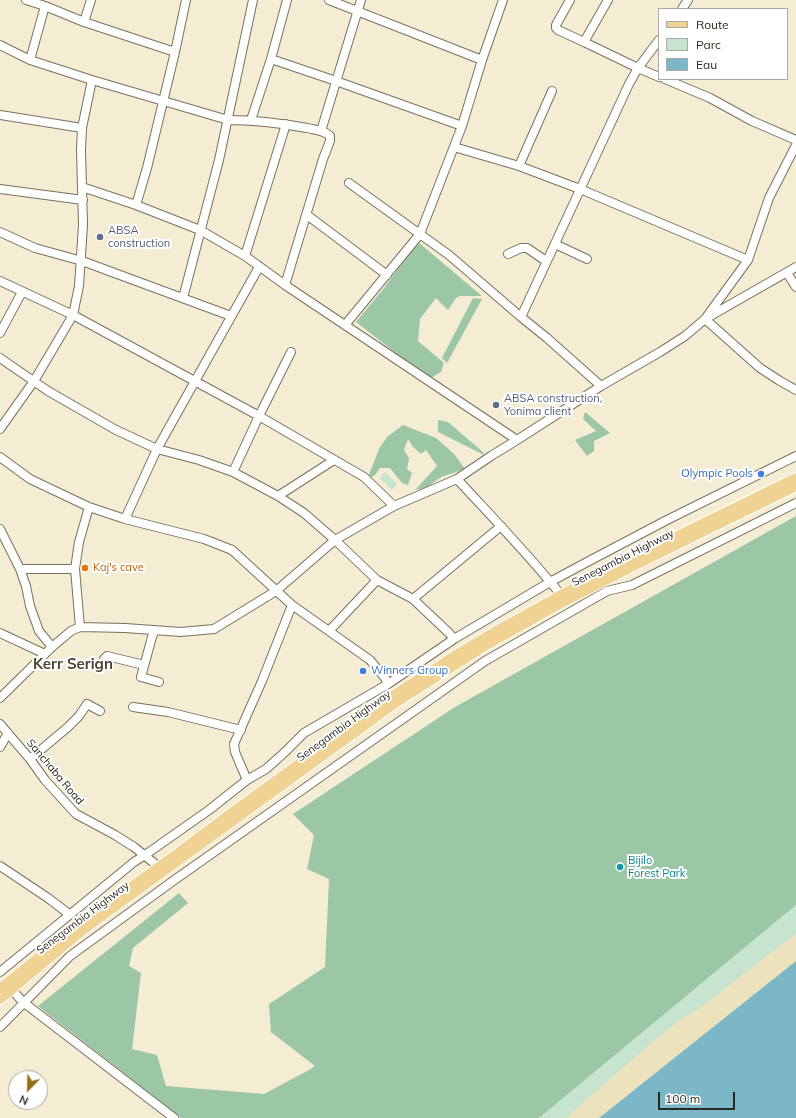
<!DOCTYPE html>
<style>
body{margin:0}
#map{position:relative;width:796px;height:1118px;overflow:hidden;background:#f5ecd4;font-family:Mulish,sans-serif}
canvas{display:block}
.legend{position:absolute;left:658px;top:8px;width:130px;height:72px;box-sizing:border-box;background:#fff;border:1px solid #aaa9a5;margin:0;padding:5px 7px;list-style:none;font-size:12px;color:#2a271e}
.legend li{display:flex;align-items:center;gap:8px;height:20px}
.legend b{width:20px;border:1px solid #aaa9a5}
.north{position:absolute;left:8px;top:1070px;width:40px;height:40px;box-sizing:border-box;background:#fff;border:1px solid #aaa9a5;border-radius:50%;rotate:203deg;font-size:11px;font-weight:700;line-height:16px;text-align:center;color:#2a271e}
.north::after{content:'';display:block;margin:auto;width:14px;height:18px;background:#956e18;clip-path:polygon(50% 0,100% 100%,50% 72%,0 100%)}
.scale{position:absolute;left:658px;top:1092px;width:77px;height:18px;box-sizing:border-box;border:2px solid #2a271e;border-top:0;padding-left:5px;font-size:12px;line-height:14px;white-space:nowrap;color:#2a271e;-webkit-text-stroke:3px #fff;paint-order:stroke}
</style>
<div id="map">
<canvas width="796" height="1118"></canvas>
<ul class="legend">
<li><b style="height:5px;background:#f0d393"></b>Route</li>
<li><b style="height:11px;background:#c7e4ce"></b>Parc</li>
<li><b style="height:11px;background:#7cb7c7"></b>Eau</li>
</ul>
<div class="north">N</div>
<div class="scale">100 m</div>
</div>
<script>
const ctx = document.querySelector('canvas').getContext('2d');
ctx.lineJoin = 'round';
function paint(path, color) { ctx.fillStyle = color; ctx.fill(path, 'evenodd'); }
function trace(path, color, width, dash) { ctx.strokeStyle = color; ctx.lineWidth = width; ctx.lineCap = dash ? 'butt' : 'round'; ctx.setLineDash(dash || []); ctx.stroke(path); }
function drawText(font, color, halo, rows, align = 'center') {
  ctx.font = font + ' Mulish,sans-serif'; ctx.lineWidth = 4; ctx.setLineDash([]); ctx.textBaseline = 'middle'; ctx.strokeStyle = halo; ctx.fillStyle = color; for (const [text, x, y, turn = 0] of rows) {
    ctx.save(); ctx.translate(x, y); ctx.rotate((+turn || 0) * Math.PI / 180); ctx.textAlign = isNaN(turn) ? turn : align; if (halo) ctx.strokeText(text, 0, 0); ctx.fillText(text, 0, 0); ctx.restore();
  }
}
const green = new Path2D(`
 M385,472L397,484L392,490L380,478Z
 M796,905V934L699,1009L679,1021L654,1041L566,1118H539Z`);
const forest = new Path2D(`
 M418,242L482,296H460L456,298L448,310L436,298L420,319L418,341L444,363L441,372L429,379L356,322L384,288Z
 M473,298L482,299L447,363L442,358Z
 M585,412L610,433L594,441V451L587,456L575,440L596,431L583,419Z
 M438,420L448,422L483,452L484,455L438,432Z
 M403,425L436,438L454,454L465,469L441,477L426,488L415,490L437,466L426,450L421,454L413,447L408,439L404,450L409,458L407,469L412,473L408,485L402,483L390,468H380L375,475L367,480L379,449L387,437Z
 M796,516V905L539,1118H181L38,1006L179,893L188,903L133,948L129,966L141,973L132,1049L157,1055L166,1086L264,1094L309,1070L315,1066L271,1032L269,1004L325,967L329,879L307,869L314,835L293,814L455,707Z`);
const sand = new Path2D(`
 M796,934V961L599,1118H566L654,1041L679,1021L699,1009Z`);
const water = new Path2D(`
 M796,961V1118H599Z`);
const minor = new Path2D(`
 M26,0L45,6L84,22L175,52
 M329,0L482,60
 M570,0L556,25V28L558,30L584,42L608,0
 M682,9L688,0
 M84,22L91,0
 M659,40L638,68L659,77
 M0,45L30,60L92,80L228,120C255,120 280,123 307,128C315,130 324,130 330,136V141L323,159L285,285
 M271,59L336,81L462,126L482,60L503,0
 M30,60L45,6
 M665,79L710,98L752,121L796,140
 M0,115L82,128
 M251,120L271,59L287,0
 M321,131L361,0
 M796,145L769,198L748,260L705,319L760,368L780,381L796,390
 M454,147L519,166L580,189L748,260
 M519,166L552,91
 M349,183L449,255L521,317L547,338L601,386
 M82,187L136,205L200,230L245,256L285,285L517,440
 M0,189L83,200
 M136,205L147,168L175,52L186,0
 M307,215L387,275
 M0,232L35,248L82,261L231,316
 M555,244L587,259
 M508,254L521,248H527L546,261
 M245,256L286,124
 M787,273L796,287
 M0,281L73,315L259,416L364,477L394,506
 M183,298L219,160L253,0
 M521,317L629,84L638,68L584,42
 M345,325L420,234L462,126
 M0,333L22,292
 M0,358L48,391L116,430L157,449L199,460L233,472L278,496L304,513L335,540L377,580L413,599L449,633L454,639
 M0,429L34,381L73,315L79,286L83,225L81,150L82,128L92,80
 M0,457L30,479L89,507L125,519L204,539L232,550L292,605L370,660L385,678L388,684
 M233,472L259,416L291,352
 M457,479C492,517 528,554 561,595
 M278,496L334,460
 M125,519L157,449L259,267
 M0,529L20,569L26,586L30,606L39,631L52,647
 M20,569H75
 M413,599L501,526
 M80,627L75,569L79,542L89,507
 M154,630L141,677L159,682
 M329,631L377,580
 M0,633L45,654
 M104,659L107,656L144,665
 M0,698L52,647L71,631L80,627L125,628L181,632L214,629L276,591L335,540L394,506L457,479L491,456L517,440L601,386L660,352L685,336L705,319L796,267
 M133,707L168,712L241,730
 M0,724L30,759L45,780L76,814L115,835L134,847L159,867
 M0,747L8,733
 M30,759L68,727L79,716L87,704L100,711
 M247,780L235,752L234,744L262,681L292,605
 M0,866L48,898L69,914
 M0,972L134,862L145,855L209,810L247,780L266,769L285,752L304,733L388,684L454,639L550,582L589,561L667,520L796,456
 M11,989L23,1002L174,1118
 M0,1027L70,956L173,881L485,661L607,591L632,585L796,503`);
const major = new Path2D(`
 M0,989L80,924L174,856L230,814L394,695L461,652L498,630L561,595L625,562L796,478
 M0,999L84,929L398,701L483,647L565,601L629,568L796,486`);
const markers = [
 [100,237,4,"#5c6f8a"],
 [496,405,4,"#5c6f8a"],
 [761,474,4,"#3f7fe0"],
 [85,568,4,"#e8710a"],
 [363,671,4,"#3f7fe0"],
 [620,867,4,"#0f9aa8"]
];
const serviceNames = [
 ["ABSA",108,231],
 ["construction",108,244],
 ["ABSA construction,",504,399],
 ["Yonima client",504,412]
];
const shopNames = [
 ["Olympic Pools",753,474],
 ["Winners Group",371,671,"left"]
];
const streetNames = [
 ["Senegambia Highway",623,558,-27],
 ["Senegambia Highway",344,726,-36],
 ["Sanchaba Road",55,772,50],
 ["Senegambia Highway",83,918,-37]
];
const foodNames = [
 ["Kaj's cave",93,568]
];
const cultureNames = [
 ["Bijilo",628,861],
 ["Forest Park",628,874]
];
const districtNames = [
 ["Kerr Serign",73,664]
];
paint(green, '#c7e4ce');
paint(forest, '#9bc7a6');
paint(sand, '#ece3bd');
paint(water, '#7cb7c7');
trace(minor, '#7a715c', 10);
trace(major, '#fff', 12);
trace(minor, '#fff', 8);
trace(major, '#f0d393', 10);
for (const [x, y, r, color] of markers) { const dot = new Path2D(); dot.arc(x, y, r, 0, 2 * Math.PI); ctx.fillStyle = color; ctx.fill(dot); trace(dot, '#fff', 1.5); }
drawText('11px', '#4e5e75', '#fff', serviceNames, 'left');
drawText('11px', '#366cbe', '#fff', shopNames, 'right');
drawText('11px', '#2a271e', '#fff', streetNames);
drawText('11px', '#c56008', '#fff', foodNames, 'left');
drawText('11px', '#0d838f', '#fff', cultureNames, 'left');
drawText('bold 15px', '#4b432f', '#fff', districtNames);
</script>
